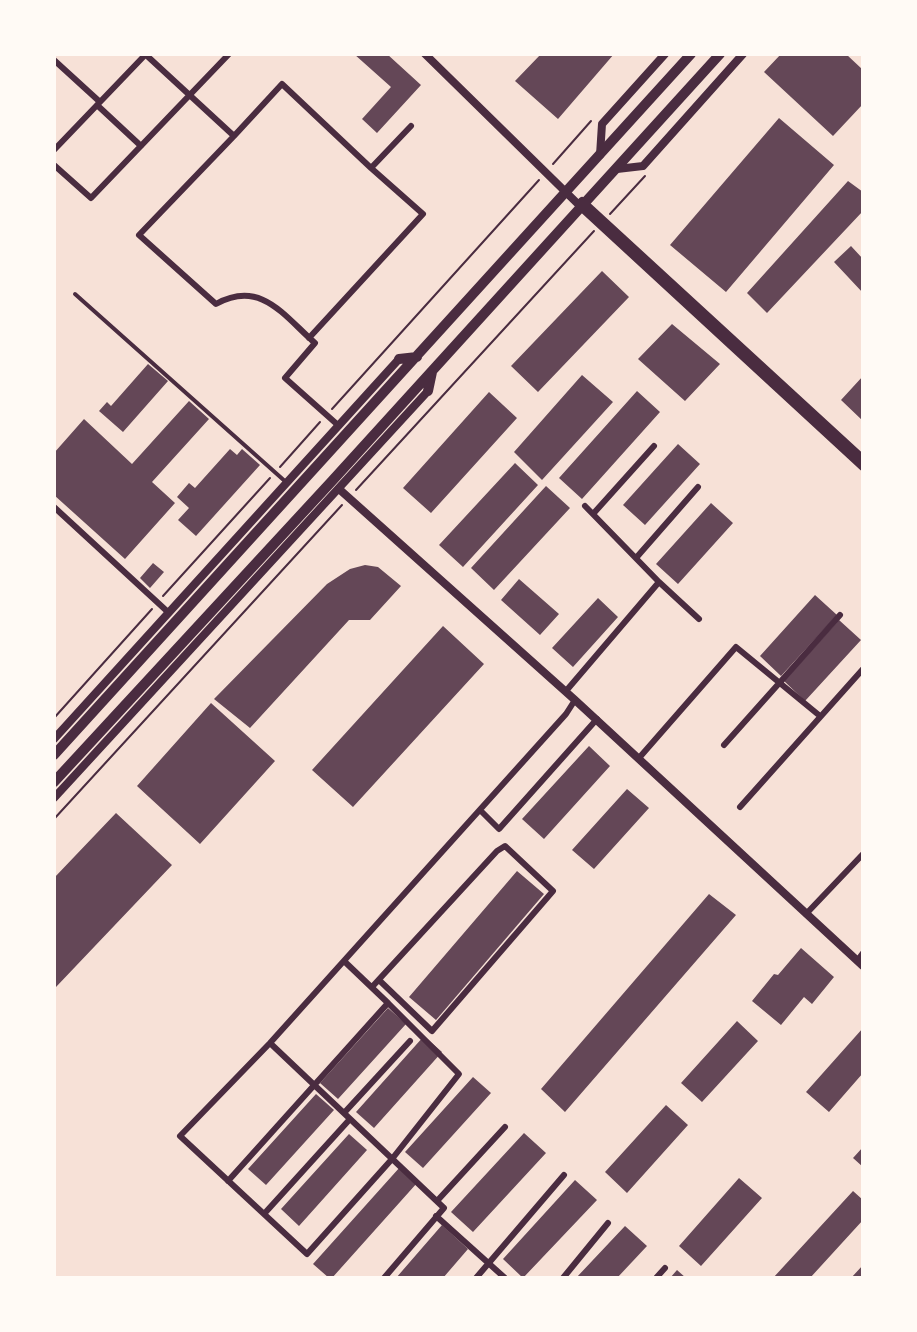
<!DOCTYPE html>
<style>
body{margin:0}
#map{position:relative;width:917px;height:1332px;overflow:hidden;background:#f7e1d7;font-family:"IBM Plex Sans",sans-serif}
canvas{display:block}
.frame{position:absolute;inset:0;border:56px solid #fffaf5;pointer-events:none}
</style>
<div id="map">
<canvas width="917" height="1332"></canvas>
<div class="frame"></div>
</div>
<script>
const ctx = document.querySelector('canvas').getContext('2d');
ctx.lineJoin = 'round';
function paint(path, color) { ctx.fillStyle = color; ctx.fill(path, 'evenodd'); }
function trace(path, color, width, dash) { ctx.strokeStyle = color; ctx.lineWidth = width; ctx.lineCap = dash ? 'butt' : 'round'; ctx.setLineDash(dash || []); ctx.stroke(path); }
const building = new Path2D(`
 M354,54H387L421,85L377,133L362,119L391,87Z
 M541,54H614L558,119L515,81Z
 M781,54H846L863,70V104L833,136L764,72Z
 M779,118L834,165L726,292L670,245Z
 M848,181L863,192V211L767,313L747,293Z
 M851,246L863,259V293L834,262Z
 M602,271L629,297L538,392L511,366Z
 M672,324L720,364L685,401L638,359Z
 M148,364L168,381L123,432L99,411L107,402L111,406Z
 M582,375L613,402L542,480L514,452Z
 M863,376V421L841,400Z
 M637,391L660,412L582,499L559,478Z
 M489,392L517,418L431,513L403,488Z
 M189,401L209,419L152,482L175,503L125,559L54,495V453L84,419L132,464Z
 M678,444L700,464L645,525L623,505Z
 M230,449L237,455L242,449L260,465L196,536L178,520L189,508L177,497L189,483L195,488Z
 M515,463L538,485L463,567L439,545Z
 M546,486L570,508L494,590L471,568Z
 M711,503L733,523L678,584L656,564Z
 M153,563L164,572L150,588L140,578Z
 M365,565L378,567L401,586L370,620H349L250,728L214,699L327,584L350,569Z
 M519,579L559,614L540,635L501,600Z
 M815,595L837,615L781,676L760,656Z
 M598,598L618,617L573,667L552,648Z
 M839,620L861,640L805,701L784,681Z
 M443,626L484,664L353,807L312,770Z
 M211,703L275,761L200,844L137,786Z
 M589,746L610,766L544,839L522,819Z
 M627,789L649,808L594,869L572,850Z
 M116,813L172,865L56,987L54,985V878Z
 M517,871L544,894L436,1020L409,997Z
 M709,894L736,915L565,1112L541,1089Z
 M801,948L834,977L812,1004L804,997L781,1025L752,1001L774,974L778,975Z
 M388,1008L406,1024L338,1099L320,1083Z
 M737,1021L758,1041L702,1102L681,1083Z
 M863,1028V1073L829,1112L806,1092Z
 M424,1036L442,1052L374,1128L356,1112Z
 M473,1077L491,1093L423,1168L405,1152Z
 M316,1094L334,1110L266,1185L248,1169Z
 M666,1105L688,1125L627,1193L605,1172Z
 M524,1133L546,1153L473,1232L451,1212Z
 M349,1134L367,1150L299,1226L281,1209Z
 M863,1147V1167L853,1158Z
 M400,1167L417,1183L332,1278H329L313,1264Z
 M739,1178L762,1198L701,1266L679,1246Z
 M575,1180L597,1200L523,1278L503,1259Z
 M853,1191L863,1200V1220L810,1278H773Z
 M442,1225L468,1249L443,1278H396Z
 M625,1226L647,1246L617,1278H576Z
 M863,1265V1278H851Z
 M677,1270L686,1278H670Z`);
const path = new Path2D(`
 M553,164L591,121
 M610,214L645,176
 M332,409L539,180
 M280,467L320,422
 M356,490L594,231
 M163,596L270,478
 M54,718L152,609
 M54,819L342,505`);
const service = new Path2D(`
 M75,294L287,483`);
const minor = new Path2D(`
 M145,54L234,136L282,84L371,168
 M54,60L100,102
 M97,105L141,146
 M234,136L139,235L216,304C261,279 284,316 315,343L285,378L339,426
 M54,150L146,54
 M54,165L91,198L229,54
 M309,338L423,214L371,168L411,126
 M54,507L169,613
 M593,514L654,446
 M636,558L698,487
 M659,582L699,619
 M566,691L659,582L585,506
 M724,745L840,615
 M639,758L736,647L820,716
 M740,807L863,669
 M480,810L499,829L597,719
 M806,914L863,854
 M344,961L388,1003
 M857,961L863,953
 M372,987L497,851L505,846L553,891L432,1031L379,980
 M270,1043L444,1208L384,1278
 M344,1113L410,1041
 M228,1181L388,1003L459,1074L392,1159L307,1254L180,1136L270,1043L566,714L575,700
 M439,1203L437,1201L505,1127
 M264,1214L350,1119
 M436,1216L505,1278
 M476,1278L564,1175
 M563,1278L608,1223
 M656,1278L665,1268`);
const tertiary = new Path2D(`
 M425,54L581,207L863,467
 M600,155L602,124L665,54
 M617,169L643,166L743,54
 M582,201L863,459
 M339,489L575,700L863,966
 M54,739L399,359
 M54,798L428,391`);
const primary = new Path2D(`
 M399,359L417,357
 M428,391L432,372
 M54,755L691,54
 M54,782L332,481L720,54`);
paint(building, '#644757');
trace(path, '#4a2c40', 2);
trace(service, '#4a2c40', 4);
trace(minor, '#4a2c40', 6);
trace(tertiary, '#4a2c40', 8);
trace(primary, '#4a2c40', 10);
</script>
